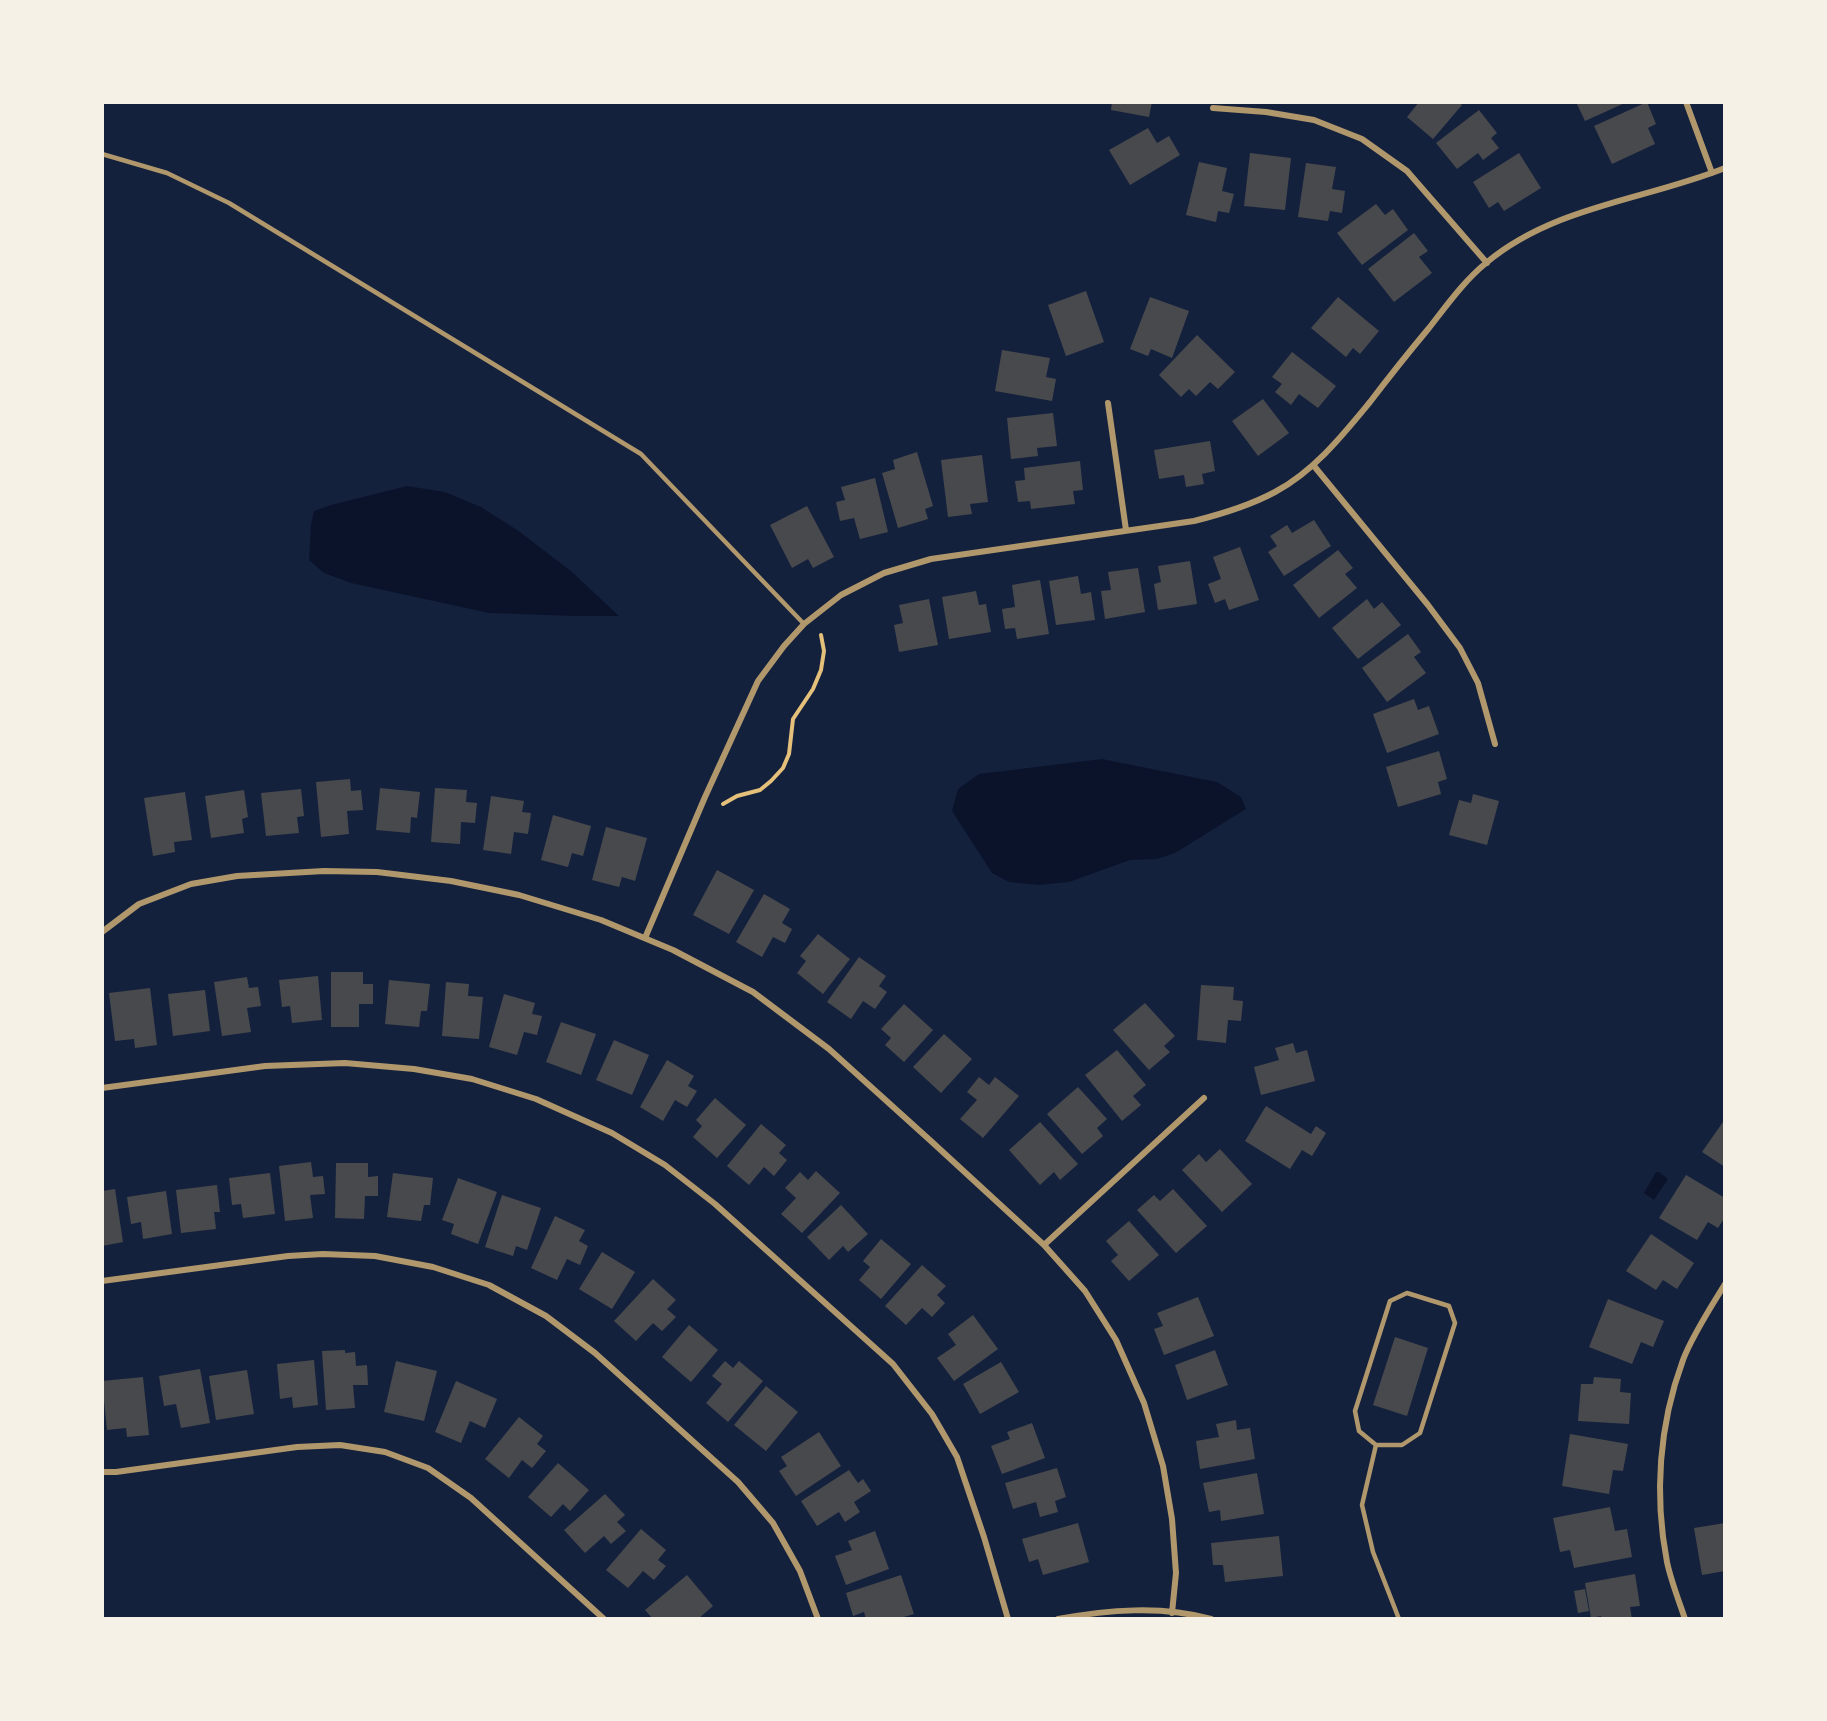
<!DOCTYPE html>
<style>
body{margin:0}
#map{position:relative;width:1827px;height:1721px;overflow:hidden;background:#14213d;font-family:"Sofia Sans Condensed",sans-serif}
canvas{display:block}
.frame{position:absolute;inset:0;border:104px solid #f6f1e7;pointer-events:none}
</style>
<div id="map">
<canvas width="1827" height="1721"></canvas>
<div class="frame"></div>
</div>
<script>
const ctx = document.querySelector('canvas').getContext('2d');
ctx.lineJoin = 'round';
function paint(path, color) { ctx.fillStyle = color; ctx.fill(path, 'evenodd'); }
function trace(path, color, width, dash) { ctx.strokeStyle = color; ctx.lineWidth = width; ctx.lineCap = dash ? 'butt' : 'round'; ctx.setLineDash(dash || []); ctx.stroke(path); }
const water = new Path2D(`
 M407,486L445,492L481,507L520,532L572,572L619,616H573L489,613L351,583L324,573L309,560L311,524L314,511L331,505Z
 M1102,759L1217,782L1241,797L1246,809L1175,853L1157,859L1130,860L1069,882L1038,885L1009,882L992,873L952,811L958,789L979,774Z
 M1656,1172H1659L1668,1179L1654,1200L1644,1193Z`);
const building = new Path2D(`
 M1112,102H1152L1149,117L1111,110Z
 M1419,102H1459L1462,105L1433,139L1407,117Z
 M1576,102H1627L1585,121Z
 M1647,102L1656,124L1648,128L1655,144L1612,164L1594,126Z
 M1479,110L1497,133L1491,138L1499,148L1483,160L1478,153L1457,169L1436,143Z
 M1148,128L1157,143L1169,136L1180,155L1130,185L1109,150Z
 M1250,153L1291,158L1285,210L1244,206Z
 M1519,153L1541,188L1504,211L1498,202L1489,208L1473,182Z
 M1199,162L1227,168L1222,191L1234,194L1229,213L1218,211L1216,222L1186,215Z
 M1306,163L1336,167L1332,189L1345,191L1342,213L1330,211L1328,221L1298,217Z
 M1376,204L1385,215L1393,209L1408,230L1362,265L1337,233Z
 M1414,233L1428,251L1419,257L1432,273L1394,302L1368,269Z
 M1086,291L1104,342L1066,356L1048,305Z
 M1150,297L1189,311L1172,358L1151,349L1148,356L1130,349Z
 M1338,297L1379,331L1360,354L1353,348L1346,357L1311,328Z
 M1197,335L1235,372L1218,389L1210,382L1196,396L1189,389L1181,397L1159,375Z
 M1002,350L1050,358L1046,377L1056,379L1052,401L995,391Z
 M1292,352L1336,386L1318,408L1299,394L1291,405L1275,392L1282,384L1272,377Z
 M1263,399L1289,433L1258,456L1232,421Z
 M1053,413L1057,446L1037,448L1038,456L1011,459L1007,418Z
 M1210,441L1215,471L1202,474L1204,484L1186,487L1184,475L1159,479L1154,450Z
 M917,452L933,506L925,509L928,519L898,528L882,473L895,469L893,460Z
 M982,455L988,502L970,504L972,514L948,517L941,460Z
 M1080,461L1083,490L1073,491L1075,504L1031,509L1030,501L1018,502L1015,481L1025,480L1024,468Z
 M875,478L888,532L860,539L854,518L840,521L836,502L845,500L841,487Z
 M807,506L834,557L813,568L808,559L792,568L770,525Z
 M1314,520L1331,546L1284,576L1268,552L1277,546L1270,536L1287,525L1292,533Z
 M1240,547L1259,600L1229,610L1225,599L1215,603L1208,584L1221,579L1213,557Z
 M1338,550L1353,568L1345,574L1357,588L1319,618L1293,585Z
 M1190,561L1197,604L1158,610L1154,584L1161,582L1158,566Z
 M1138,568L1145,612L1105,619L1101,591L1111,590L1108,572Z
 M1078,576L1081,594L1091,592L1095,620L1056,625L1049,581Z
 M1040,580L1049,634L1017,639L1015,628L1005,629L1002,609L1015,607L1012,585Z
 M976,591L979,605L986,604L991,632L949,639L942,597Z
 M929,599L938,645L899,652L894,625L903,623L899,605Z
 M1367,599L1374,609L1382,602L1401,625L1358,659L1332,628Z
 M1408,634L1421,652L1414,657L1426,673L1387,702L1362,668Z
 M1414,699L1418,710L1429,706L1439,734L1387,753L1373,714Z
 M1439,751L1447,779L1438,782L1441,794L1398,807L1386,767Z
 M350,779L351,791L361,790L363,810L347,811L349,834L321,837L316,782Z
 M380,788L420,792L417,818L411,817L410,833L376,830Z
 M435,788L467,790L466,802L477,803L475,823L461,822L460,844L431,842Z
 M301,789L304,816L297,817L299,833L266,836L261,793Z
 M244,790L248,817L242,819L244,833L211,838L205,796Z
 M185,792L192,840L174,842L175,852L153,856L144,798Z
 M1473,794L1499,801L1487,845L1449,835L1459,800L1471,803Z
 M491,796L524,801L522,812L531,813L528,834L514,832L511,854L483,850Z
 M553,815L591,826L583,856L572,853L568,867L541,860Z
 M606,827L647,838L635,881L622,877L619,887L592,880Z
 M717,870L754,890L729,934L693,915Z
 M764,894L790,909L782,923L792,929L785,943L773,937L762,957L736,942Z
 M818,934L850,959L823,994L797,973L806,961L800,956Z
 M859,957L886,976L879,986L887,992L875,1009L863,1001L851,1019L827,1002Z
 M331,972H363V984H373V1004H359V1027H331Z
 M318,976L322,1020L292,1023L290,1006L282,1007L279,980Z
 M247,977L249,988L258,987L261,1006L247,1008L251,1032L222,1036L214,982Z
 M389,980L430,984L427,1011H421L419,1027L385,1024Z
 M446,982L469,984L468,996L483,997L479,1039L442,1036Z
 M1201,985L1234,987L1233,1000L1243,1001L1241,1021L1228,1020L1226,1043L1197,1040Z
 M150,988L157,1045L135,1048L134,1039L115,1041L109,993Z
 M205,990L210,1031L173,1036L168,994Z
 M504,994L535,1003L532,1014L542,1016L537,1035L524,1032L517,1055L489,1047Z
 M1145,1003L1175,1036L1164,1046L1170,1052L1149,1070L1113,1030Z
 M904,1004L933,1030L904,1062L885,1045L891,1038L881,1029Z
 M561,1022L596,1034L581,1075L546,1062Z
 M944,1034L972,1059L941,1093L913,1067Z
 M614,1040L649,1055L632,1095L596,1080Z
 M1293,1043L1296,1053L1307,1050L1315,1081L1261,1095L1254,1067L1279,1060L1275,1048Z
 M1117,1050L1146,1085L1133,1096L1141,1105L1122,1121L1085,1075Z
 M667,1060L694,1076L688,1086L697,1091L687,1107L675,1100L663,1121L640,1107Z
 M979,1077L989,1085L995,1077L1019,1096L983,1138L960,1119L977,1100L967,1092Z
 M1078,1087L1107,1119L1097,1128L1103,1136L1082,1154L1047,1114Z
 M715,1098L746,1125L717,1158L693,1137L702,1126L696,1120Z
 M1266,1106L1311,1134L1316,1126L1326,1133L1312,1156L1302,1150L1290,1169L1245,1141Z
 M1725,1119V1167L1702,1152Z
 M1040,1122L1078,1164L1060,1180L1054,1172L1040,1185L1009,1150Z
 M761,1124L786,1145L779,1153L787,1160L774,1176L764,1167L749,1185L727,1166Z
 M1220,1149L1252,1184L1222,1212L1182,1170L1199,1154L1206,1162Z
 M311,1162L313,1177L323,1176L325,1194L310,1195L313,1218L285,1221L279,1166Z
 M336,1163H368V1177L378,1176V1196H365L364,1219L335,1218Z
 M816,1171L840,1193L802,1233L781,1214L796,1198L785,1188L800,1172L808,1180Z
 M270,1173L275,1214L243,1218L241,1204L232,1205L229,1178Z
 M393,1173L433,1178L430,1205H424L421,1221L387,1217Z
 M1686,1175L1725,1198V1217L1718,1228L1708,1222L1697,1240L1659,1218Z
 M458,1178L497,1192L478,1244L451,1234L454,1224L442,1220Z
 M217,1185L220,1212H214L216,1229L181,1233L176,1190Z
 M115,1189L123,1242L102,1246V1191Z
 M1173,1189L1207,1226L1176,1253L1137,1210L1154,1195L1160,1201Z
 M166,1191L172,1234L143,1239L141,1222L131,1224L127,1197Z
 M502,1195L541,1208L527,1250L516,1246L513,1256L485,1247Z
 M841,1205L868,1234L848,1252L843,1246L829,1260L807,1237Z
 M555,1216L585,1230L579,1241L588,1246L580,1265L567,1259L557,1280L531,1268Z
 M1129,1221L1159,1255L1129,1281L1111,1261L1118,1255L1106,1241Z
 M1651,1234L1694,1263L1677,1289L1663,1280L1656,1290L1626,1271Z
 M881,1239L911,1264L881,1299L859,1280L870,1267L863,1261Z
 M602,1252L635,1272L612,1309L579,1289Z
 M922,1265L946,1286L937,1295L945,1303L932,1317L922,1308L906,1325L885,1306Z
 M653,1279L676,1300L667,1309L676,1317L662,1331L653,1323L636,1341L614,1321Z
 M1198,1297L1214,1336L1164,1355L1154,1329L1163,1326L1157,1313Z
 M1608,1299L1664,1321L1653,1347L1641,1342L1632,1364L1589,1347Z
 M973,1315L998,1349L954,1381L937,1358L956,1345L948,1334Z
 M689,1325L718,1350L691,1382L662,1357Z
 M1395,1337L1428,1348L1407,1416L1373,1405Z
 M345,1350V1353L355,1352L356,1366L367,1365L368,1385H353L355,1408L326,1410L322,1351Z
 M1215,1350L1228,1385L1187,1400L1175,1365Z
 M314,1360L318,1405L293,1408L292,1397L280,1399L277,1364Z
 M396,1361L437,1371L424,1421L384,1412Z
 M725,1361L733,1368L739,1361L763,1381L728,1422L706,1403L722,1384L712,1376Z
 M1001,1362L1019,1392L980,1414L963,1384Z
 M200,1369L210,1423L181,1428L176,1404L164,1406L159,1376Z
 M247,1370L254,1414L216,1420L209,1376Z
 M143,1377L149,1435L127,1437L126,1428L107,1430L102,1381Z
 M1594,1377L1621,1379L1620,1392L1631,1393L1629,1424L1578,1421L1581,1384H1593Z
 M456,1381L497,1399L485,1428L470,1421L461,1443L435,1432Z
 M766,1386L798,1412L766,1451L734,1425Z
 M519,1417L543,1436L537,1444L546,1451L532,1468L522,1460L509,1478L485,1459Z
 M1236,1420L1237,1430L1250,1428L1255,1459L1200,1469L1196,1441L1219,1437L1216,1424Z
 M1032,1423L1045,1458L1002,1474L991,1446L1010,1439L1007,1432Z
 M819,1432L841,1466L796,1496L779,1471L787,1466L781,1457Z
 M1570,1434L1628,1444L1623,1471L1613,1470L1609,1494L1562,1486Z
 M558,1463L589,1490L570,1511L563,1504L551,1517L528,1497Z
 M1057,1468L1066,1497L1055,1501L1058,1512L1040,1517L1036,1502L1013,1509L1005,1483Z
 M849,1470L858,1483L863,1479L871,1491L854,1502L860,1512L845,1522L839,1512L817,1526L801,1501Z
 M1257,1473L1264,1514L1221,1521L1220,1510L1209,1512L1203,1483Z
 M605,1494L625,1515L617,1522L626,1531L611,1544L604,1536L585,1553L564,1530Z
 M1610,1507L1615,1531L1627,1529L1632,1557L1574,1568L1570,1550L1560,1552L1553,1518Z
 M1078,1523L1089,1562L1043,1575L1038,1559L1029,1562L1022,1539Z
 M1725,1523V1571L1702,1575L1694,1528Z
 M641,1529L666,1550L658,1560L666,1566L654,1580L643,1571L628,1588L606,1570Z
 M875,1531L889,1569L846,1585L835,1556L852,1550L848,1541Z
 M1279,1536L1283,1576L1225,1582L1223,1565H1213L1211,1543Z
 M1635,1574L1640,1606L1630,1607L1632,1619H1602L1601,1616L1591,1618L1585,1583Z
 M687,1575L713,1606L698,1619H653L645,1610Z
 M901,1575L914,1614L897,1619H866L864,1612L853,1616L846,1593Z
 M1585,1589L1589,1611L1578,1613L1574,1591Z`);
const path = new Path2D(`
 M723,804L737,796L760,790L771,781L783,768L789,754L793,719L813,689L821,670L824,651L821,635`);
const service = new Path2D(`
 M102,154L167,173L229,203L641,454L804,624
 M1407,1293L1449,1306L1455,1323L1420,1433L1402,1445H1376L1359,1431L1355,1411L1390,1301Z
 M1376,1445L1362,1505L1373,1552L1399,1619`);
const minor = new Path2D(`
 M1686,102L1712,173
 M1213,108L1266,112L1314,120L1362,139L1407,171L1487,263
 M1108,403L1126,530
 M1314,466L1428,605L1460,648L1478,683L1495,744
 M102,932L139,904L191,884L237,876L324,871L377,872L451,881L519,895L601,920L673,950L753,992L829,1049L932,1142L1044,1245L1085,1291L1116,1340L1144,1403L1163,1466L1172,1519L1176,1573L1172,1613
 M645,938L705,797L758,681L784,646L804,624L841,595L884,573L931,559L1194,521C1222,514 1249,506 1275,492C1314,471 1342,436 1370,402C1389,377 1409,352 1429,328C1447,305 1464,281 1486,263C1554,206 1645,200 1725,168
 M102,1088L265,1066L345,1063L414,1069L472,1079L536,1099L612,1133L665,1165L715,1204L893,1364L932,1414L957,1457L984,1537L1008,1619
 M1044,1245L1204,1098
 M102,1281L288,1256L323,1254L375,1256L433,1267L489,1285L546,1316L595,1353L738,1482L773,1523L800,1571L818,1619
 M102,1472H116L297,1447L340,1445L385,1452L428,1468L471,1498L604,1619
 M1058,1619C1107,1610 1161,1605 1211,1619
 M1685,1619C1679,1601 1671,1581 1667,1562C1654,1495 1659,1425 1683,1360C1692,1336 1711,1307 1725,1284`);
paint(water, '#0b132b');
paint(building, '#48494c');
trace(path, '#e5c07b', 4);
trace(service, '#b1986c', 4.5);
trace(minor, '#b1986c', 6);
</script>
